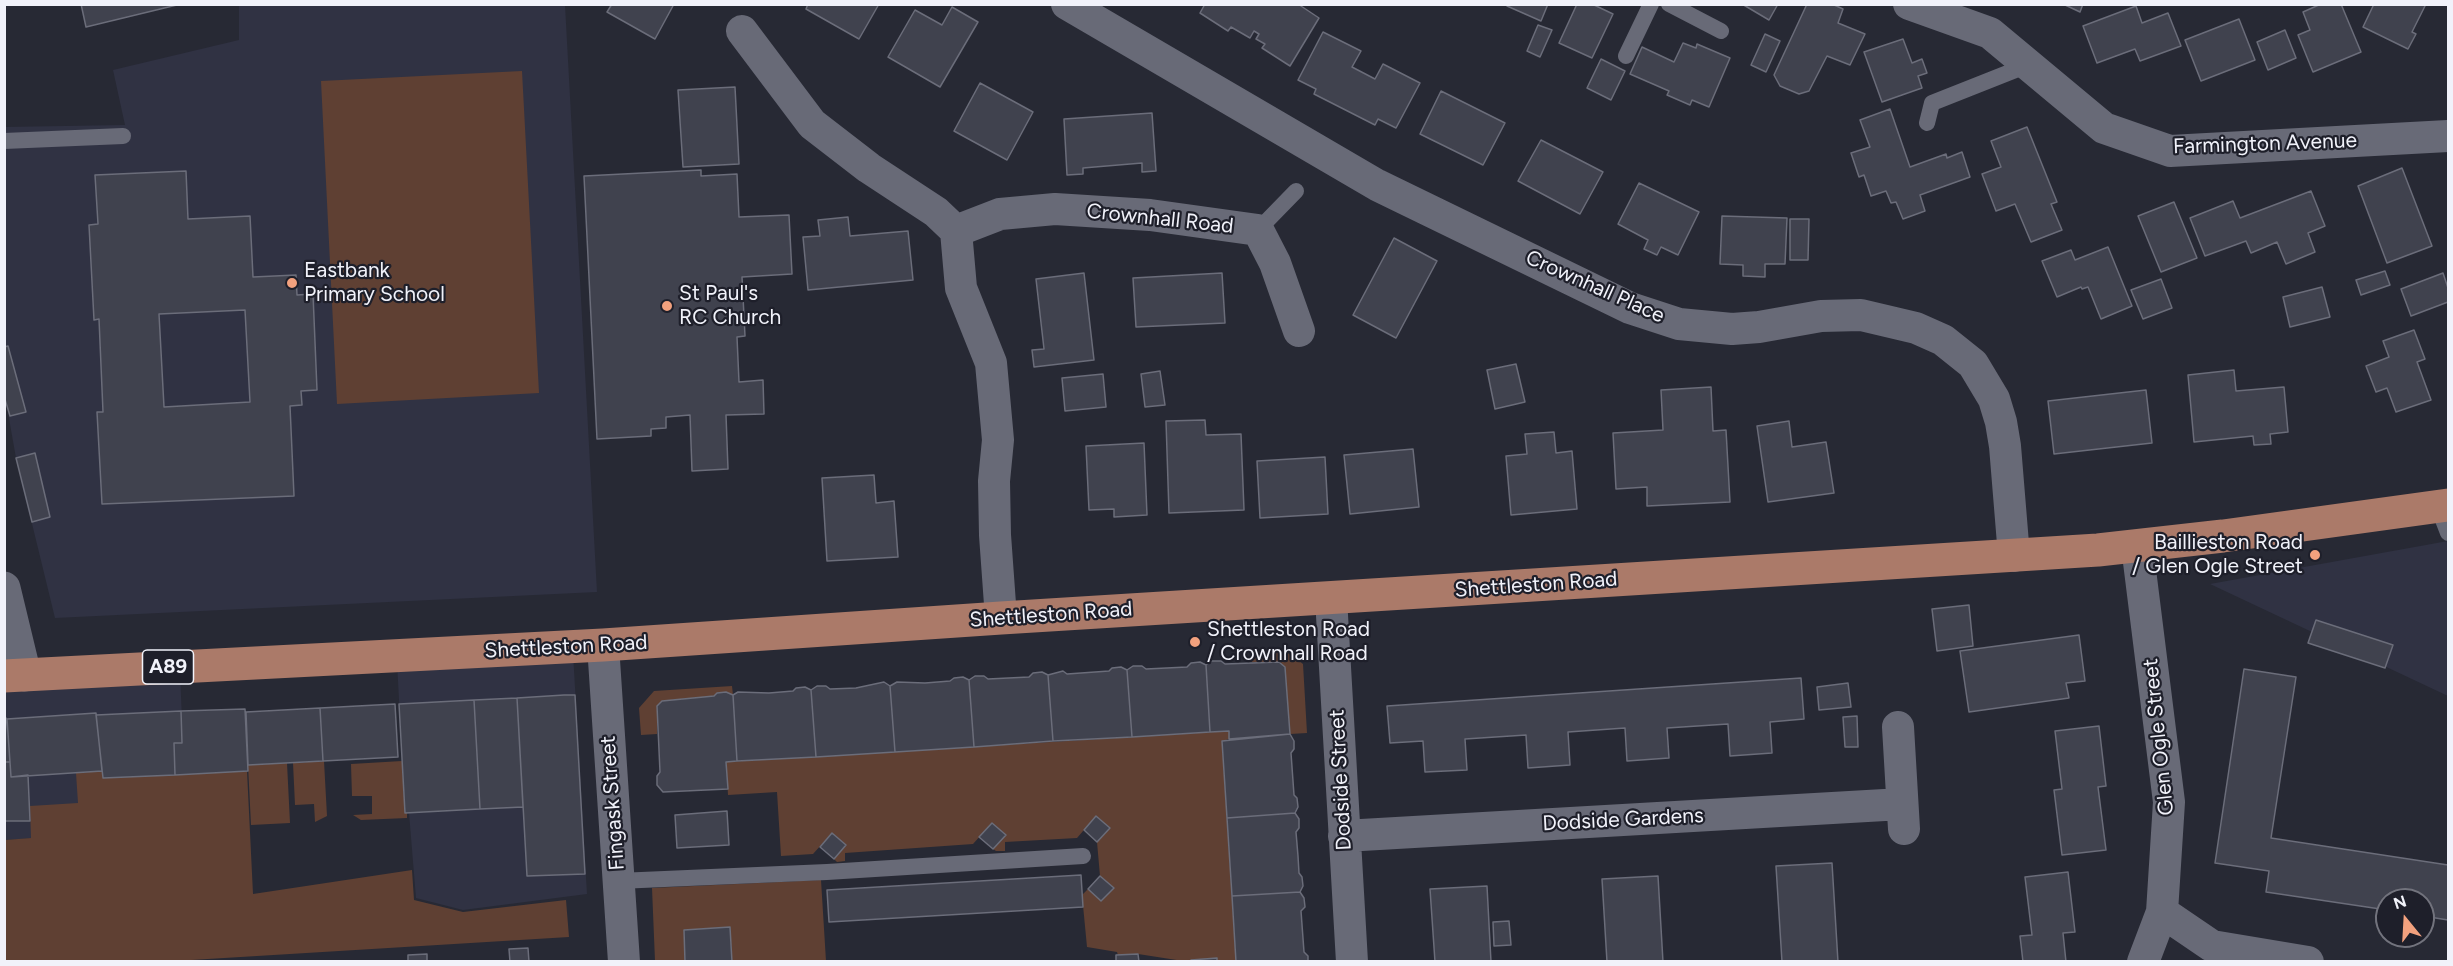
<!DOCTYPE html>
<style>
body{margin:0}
#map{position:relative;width:2453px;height:966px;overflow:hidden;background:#272934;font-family:Figtree,sans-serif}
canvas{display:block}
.frame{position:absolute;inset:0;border:6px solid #f1f2fa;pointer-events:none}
.north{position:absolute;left:2375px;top:888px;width:60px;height:60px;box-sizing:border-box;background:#1e1f2a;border:2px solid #72737d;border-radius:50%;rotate:342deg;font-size:16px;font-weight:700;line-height:24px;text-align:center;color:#f1f2fa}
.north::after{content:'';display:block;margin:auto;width:21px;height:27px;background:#f2a17e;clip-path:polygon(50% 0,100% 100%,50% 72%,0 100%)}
</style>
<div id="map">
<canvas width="2453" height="966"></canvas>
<div class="frame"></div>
<div class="north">N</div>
</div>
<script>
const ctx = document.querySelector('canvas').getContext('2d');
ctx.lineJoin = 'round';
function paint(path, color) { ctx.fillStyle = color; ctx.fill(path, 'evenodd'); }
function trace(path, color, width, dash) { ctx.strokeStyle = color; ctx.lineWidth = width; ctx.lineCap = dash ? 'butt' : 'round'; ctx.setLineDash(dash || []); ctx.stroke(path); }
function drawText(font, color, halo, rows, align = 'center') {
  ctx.font = font + ' Figtree,sans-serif'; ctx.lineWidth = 4.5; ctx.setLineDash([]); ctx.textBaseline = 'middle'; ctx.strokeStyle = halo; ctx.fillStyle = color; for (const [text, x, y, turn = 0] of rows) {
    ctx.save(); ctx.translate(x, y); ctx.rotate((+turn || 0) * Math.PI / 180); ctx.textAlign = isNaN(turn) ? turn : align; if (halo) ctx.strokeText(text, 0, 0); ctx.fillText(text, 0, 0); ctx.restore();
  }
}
const built = new Path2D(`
 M239,5H565L597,592L55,618L16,458L5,396L4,127L125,125L113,70L239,40Z
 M2448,541V696L2210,584Z
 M4,646L16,684L180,672L183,744L100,747L103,779L122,832L5,840Z
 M573,653L587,894L463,910L416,898L409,813H405L397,662Z`);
const green = new Path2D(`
 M522,71L539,393L337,404L321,81Z
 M1285,651L1303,664L1307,733L1290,734L1284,667L1279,662H1252V653Z
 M732,686L733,695L726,692L718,693L714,696L662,701L657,706V734L641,735L639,708L654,691Z
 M1229,731V739L1222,741L1236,961H1217L1216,958L1183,961L1138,954L1118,955L1117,952L1087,947L1082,895L1088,889L1101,901L1114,888L1100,876L1097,842L1110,828L1096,816L1077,838L1005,842V851H996L993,849L1006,835L992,823L973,844L845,853V861L837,862L834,859L846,845L832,833L813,854L781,856L777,792L728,795L726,762Z
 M324,761L327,816L315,822L314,804L295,805L293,763Z
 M402,761L405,812L407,813V818L361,820L353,815L372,814V796H352L351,764Z
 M287,763L290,823L251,825L248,765Z
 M102,771L103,778L247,771L253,894L412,870L414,900L463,912L566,900L569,937L175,961L5,962V840L31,838L30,806L78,803L76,773Z
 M821,880L826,961H732L730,927L684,930L685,961H655L652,888Z`);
const building = new Path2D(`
 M81,4H181L86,27Z
 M612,4H674L655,39L607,12Z
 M808,4H879L859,39L806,9Z
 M1205,4H1298L1319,18L1290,66L1262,48L1265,44L1256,39L1259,34L1254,31L1250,38L1231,27L1228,31L1200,13Z
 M1508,4H1548L1541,21L1507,6Z
 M1577,4H1592L1613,14L1592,58L1559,43Z
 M1742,4H1778L1769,20Z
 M1807,4H1832L1843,9L1838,23L1865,34L1850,65L1827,56L1809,91L1799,94L1780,86L1774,75Z
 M2063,4H2083L2080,12Z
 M2321,4H2341L2361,52L2313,72L2298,35L2310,30L2303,12Z
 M2374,4H2426L2412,32L2416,34L2408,49L2363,27Z
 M2136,6L2142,23L2168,13L2181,46L2140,61L2135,49L2097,63L2083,26Z
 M952,7L978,22L940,87L888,57L915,10L942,25Z
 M2239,19L2255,60L2201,81L2185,40Z
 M1538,25L1552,30L1540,57L1527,51Z
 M2285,30L2296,58L2268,70L2257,42Z
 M1323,32L1361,51L1352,67L1375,79L1383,64L1420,83L1396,128L1378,119L1375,125L1314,94L1316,89L1298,80Z
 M1765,34L1780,41L1766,72L1751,65Z
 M1903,39L1912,63L1922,59L1927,73L1918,76L1922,88L1882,102L1864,52Z
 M1683,43L1696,48L1697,44L1730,58L1709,107L1692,100L1690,105L1667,95L1669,91L1630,74L1642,47L1674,62Z
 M1601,59L1625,71L1611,100L1587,88Z
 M980,83L1033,112L1007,160L954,131Z
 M735,87L739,164L683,167L678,90Z
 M1441,91L1505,123L1483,165L1420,134Z
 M1890,109L1910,167L1946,154L1947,158L1962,152L1970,177L1920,195L1925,211L1903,219L1896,202L1891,203L1886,191L1871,196L1864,175L1859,177L1851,153L1870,147L1860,120Z
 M1152,113L1156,171L1142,172V163L1083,168V174L1067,175L1064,119Z
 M2027,127L2057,202L2051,204L2062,230L2031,242L2015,204L1996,211L1982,174L2001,167L1991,141Z
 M1541,140L1603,172L1580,214L1518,181Z
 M2402,168L2432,246L2387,263L2358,186Z
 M701,170V176L737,174L739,217L789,215L792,274L742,277L745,336L737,337L739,382L763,380L764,414L726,415L728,469L692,471L690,415L666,417V428L651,429V436L597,439L584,176Z
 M186,171L188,219L250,216L253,277L296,275L297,295L313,294L317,390L301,391L302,405L290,406L294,496L102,504L97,412H103L99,319L94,320L89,225L98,224L95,175ZM245,310L250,402L164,407L159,314Z
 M1639,183L1699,212L1678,255L1661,247L1657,255L1644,249L1648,240L1618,224Z
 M2311,191L2325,226L2308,233L2315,252L2286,264L2277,242L2251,253L2246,241L2205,256L2190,218L2233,201L2240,218Z
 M2174,202L2197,258L2161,272L2138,216Z
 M1722,216L1787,218L1785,264H1765V277L1743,276V265L1720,264Z
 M848,217L850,236L908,231L913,280L808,290L803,237L820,236L818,220Z
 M1790,219H1809L1808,260H1790Z
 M1394,238L1437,261L1396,338L1353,315Z
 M2108,247L2132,306L2101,319L2088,287L2082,289L2081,287L2057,297L2042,261L2071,250L2075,260Z
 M2385,271L2390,285L2361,295L2356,280Z
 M1084,273L1094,360L1034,367L1032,350L1044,349L1036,279Z
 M1222,273L1225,323L1136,327L1133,278Z
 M2443,273L2448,288V302L2411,316L2401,289Z
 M2161,279L2172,308L2143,319L2131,290Z
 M2322,287L2330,317L2290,327L2283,297Z
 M2414,330L2425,359L2417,362L2431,400L2396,412L2387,388L2376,392L2366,366L2389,357L2383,341Z
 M8,346L26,412L10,416L4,396V347Z
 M1516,364L1525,402L1495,409L1487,370Z
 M2234,370L2236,391L2284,387L2288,432L2270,434L2271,444L2254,445L2253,436L2194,442L2188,375Z
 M1160,371L1165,405L1145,407L1141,374Z
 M1103,374L1106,407L1065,411L1062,378Z
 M1711,387L1713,431L1726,430L1730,502L1647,506V487L1616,489L1613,433L1663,430L1661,390Z
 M2146,390L2152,443L2054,454L2048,401Z
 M1205,420L1206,435L1241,434L1244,510L1169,513L1166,421Z
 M1789,421L1792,447L1826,442L1834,493L1768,502L1757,426Z
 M1554,432L1556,453L1572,451L1577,509L1511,515L1506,456L1527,454L1525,434Z
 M1144,443L1147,515L1114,517V509L1089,510L1086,446Z
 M1413,449L1419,507L1350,514L1344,455Z
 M35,453L50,517L32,522L16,458Z
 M1325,457L1328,514L1260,518L1257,461Z
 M874,475L876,503L894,501L898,557L827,561L822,478Z
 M1969,605L1973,646L1937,651L1932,609Z
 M2316,620L2393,645L2385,668L2308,643Z
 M2079,635L2085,681L2066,683L2069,698L1969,712L1960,651Z
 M1212,661H1221L1225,664L1279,662L1285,667L1290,734L1229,739V731L1210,732L1206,665Z
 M1200,662L1206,665L1210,732L1132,737L1127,670L1133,666H1142L1146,669L1187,667L1191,663Z
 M1121,667L1127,670L1132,737L1053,741L1048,675L1063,671L1067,674L1109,671L1112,668Z
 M2244,669L2296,677L2271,838L2448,865V920L2423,916V900H2387V910L2266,892L2269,871L2215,863Z
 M1042,672L1048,675L1053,741L974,747L969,680L975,676H984L988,679L1029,677L1033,673Z
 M963,677L969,680L974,747L895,752L890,686L897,682L925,683L950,681L954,678Z
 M1801,678L1804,719L1770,722L1772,753L1730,756L1728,724L1667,728L1669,758L1627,761L1625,728L1568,732L1570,765L1528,768L1526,735L1465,739L1467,770L1425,772L1423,741L1390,743L1387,706Z
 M884,682L890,686L895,752L816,757L811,690L817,686H826L830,689L856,688Z
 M1848,683L1851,707L1819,710L1817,687Z
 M805,687L811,690L816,757L737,761L733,695L738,692L769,693L793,691L796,688Z
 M726,692L733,695L737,761L726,762L728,789L663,792L657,785V776L660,772L657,706L662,701L714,696L717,693Z
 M564,695H575L585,874L527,876L517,698Z
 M517,698L523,807L480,809L474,700Z
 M474,700L480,809L405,813L399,704Z
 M395,704L398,757L323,761L320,708Z
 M320,708L323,761L248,765L246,712Z
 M245,709L248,771L175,775L174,743H182L181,711Z
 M181,711L182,743H174L175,775L103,778L96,715Z
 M96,713L102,771L11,777L7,719Z
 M1857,716L1858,747H1845L1843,717Z
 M6,718L7,719L10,762H4Z
 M2099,726L2106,786L2098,787L2106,850L2062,855L2054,790L2062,789L2055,731Z
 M1290,734L1294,741V749L1291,753L1294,795L1297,798L1298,807L1295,813L1227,818L1222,741Z
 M4,762H10L11,777L28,775L30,821H4Z
 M727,811L729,845L677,848L675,815Z
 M1295,813L1299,819V828L1296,832L1298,856L1299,873L1302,877L1303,886L1300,892L1232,896L1227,818Z
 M1096,816L1110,828L1097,842L1084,830Z
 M992,823L1006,835L993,849L979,837Z
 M832,833L846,845L834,859L820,847Z
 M1832,863L1838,962H1782L1776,866Z
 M2068,872L2075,932L2063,933L2066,962H2023L2020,936L2032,935L2025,877Z
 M1081,875L1083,907L829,922L827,890Z
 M1100,876L1114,888L1101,901L1088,889Z
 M1658,876L1663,962H1607L1602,879Z
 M1487,886L1491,962H1435L1430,889Z
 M1300,892L1304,898L1305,907L1301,911L1304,952L1308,956V962H1236L1232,896Z
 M1509,921L1511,945L1494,946L1493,922Z
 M730,927L732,962H685L684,930Z
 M528,948L529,962H510L509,949Z
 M427,954V962H408V955Z
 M1138,954L1139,962H1116V955Z
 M1217,958V962H1191V960Z`);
const service = new Path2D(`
 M1669,4L1721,31
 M1626,56L1651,4
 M1927,123L1932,103L2028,65
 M4,141L123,136
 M1258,230L1296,191
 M2438,507L2448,533
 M618,881L827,872L1083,856`);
const minor = new Path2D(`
 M1067,4L1377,185L1630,308L1679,324L1732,329L1759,327L1821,316L1861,315L1916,328L1943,340L1973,364L1994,399L2001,422L2005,446L2014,556
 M1909,4L1990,33L2104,128L2170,151L2448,136
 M742,31L812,124L869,168L936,212L956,231L961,288L991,363L998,440L994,481L995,535L1001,618
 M956,231L1000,214L1055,209L1150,215L1258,230L1275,263L1299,331
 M2137,546L2169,802L2162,912L2143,962
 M1331,598L1352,962
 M603,645L624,962
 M1898,727L1904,829
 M1344,836L1902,804
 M2162,912L2212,946L2308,962`);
const secondary = new Path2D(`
 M4,588L25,675`);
const primary = new Path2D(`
 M4,676L603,645L1001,618L2098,550L2223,536L2448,505`);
const markers = [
 [292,283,6,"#f2a17e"],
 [667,306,6,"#f2a17e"],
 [2315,555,6,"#f2a17e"],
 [1195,642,6,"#f2a17e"]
];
const shields = [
 [168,667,51]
];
const shieldNames = [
 ["A89",168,667]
];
const streetNames = [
 ["Farmington Avenue",2265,144,-2],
 ["Crownhall Road",1160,219,6],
 ["Crownhall Place",1595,287,24],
 ["Shettleston Road",1536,585,-4],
 ["Shettleston Road",1051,615,-4],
 ["Shettleston Road",566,647,-3],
 ["Glen Ogle Street",2159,737,-96],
 ["Dodside Street",1341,780,-93],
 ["Fingask Street",613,803,-94],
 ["Dodside Gardens",1623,820,-3]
];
const poiNames = [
 ["Eastbank",304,271],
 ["Primary School",304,295],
 ["St Paul's",679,294],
 ["RC Church",679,318],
 ["Baillieston Road",2303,543,"right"],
 ["/ Glen Ogle Street",2303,567,"right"],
 ["Shettleston Road",1207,630],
 ["/ Crownhall Road",1207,654]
];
paint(built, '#303243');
paint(green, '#5f4033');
paint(building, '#40424e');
trace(building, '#6b6d7a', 1.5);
trace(service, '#686a77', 16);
trace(minor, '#686a77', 32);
trace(secondary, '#686a77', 33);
trace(primary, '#ab7a69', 33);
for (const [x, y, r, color] of markers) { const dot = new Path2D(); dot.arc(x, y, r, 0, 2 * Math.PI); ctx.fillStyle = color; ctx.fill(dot); trace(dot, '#1e1f2a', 2); }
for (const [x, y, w] of shields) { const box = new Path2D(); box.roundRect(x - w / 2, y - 17, w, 34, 4.5); ctx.fillStyle = '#1e1f2a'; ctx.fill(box); trace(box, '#f1f2fa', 1.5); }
drawText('bold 20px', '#f1f2fa', null, shieldNames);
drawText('21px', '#f1f2fa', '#1e1f2a', streetNames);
drawText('21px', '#f1f2fa', '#1e1f2a', poiNames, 'left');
</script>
